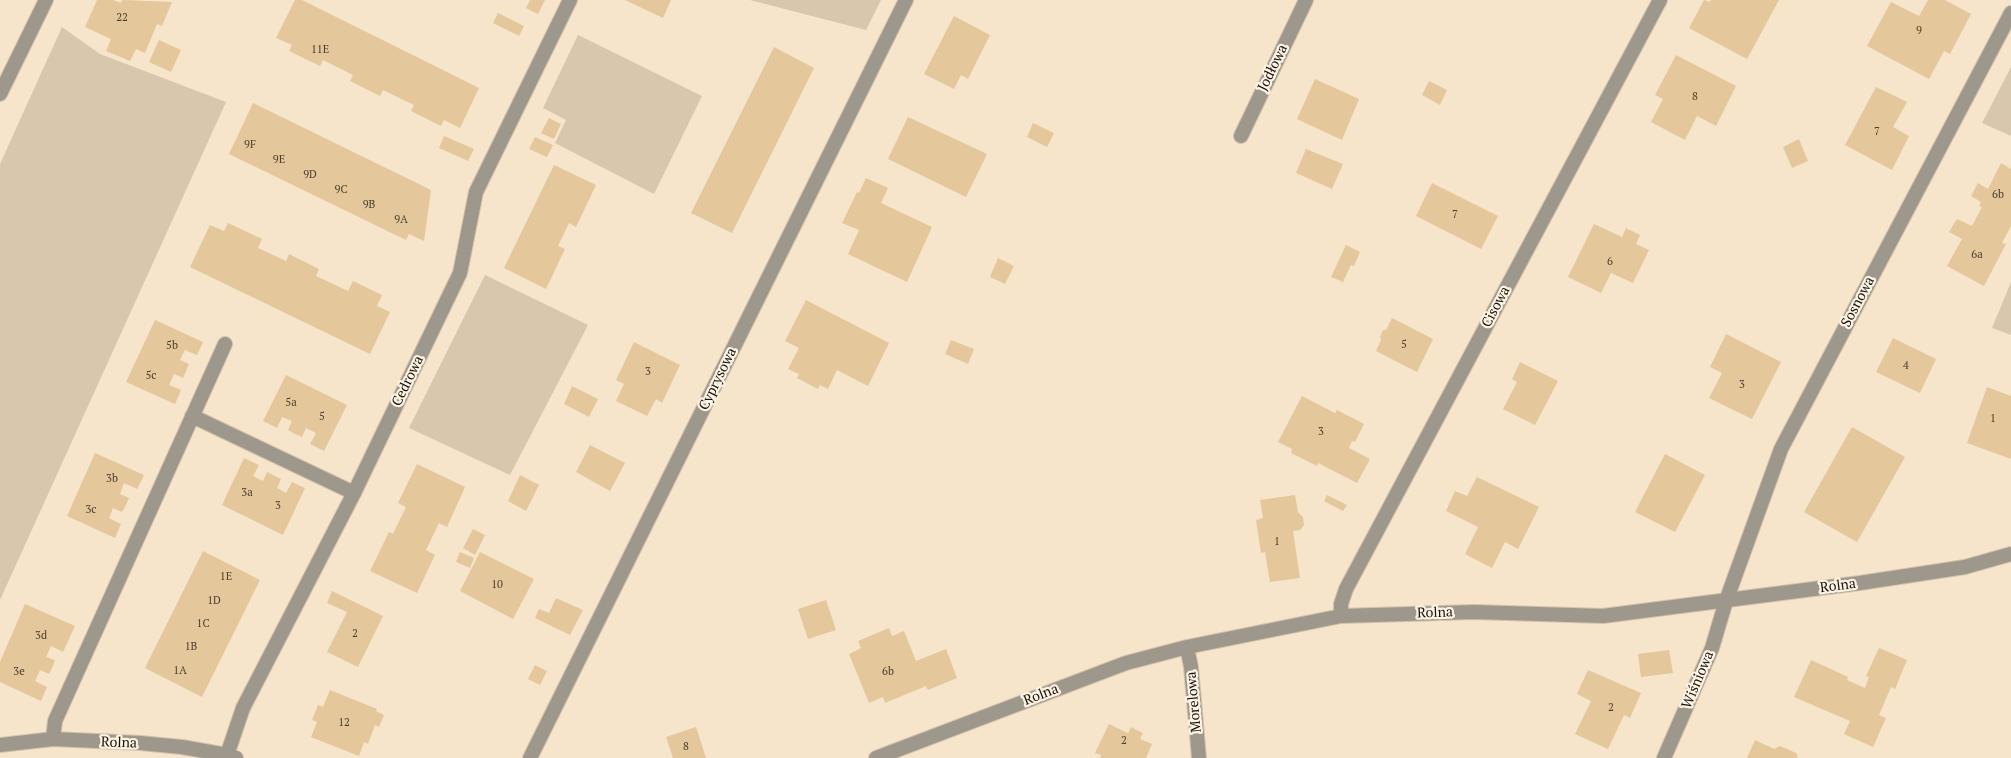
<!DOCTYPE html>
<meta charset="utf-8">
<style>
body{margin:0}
canvas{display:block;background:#f6e4cb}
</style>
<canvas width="2011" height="758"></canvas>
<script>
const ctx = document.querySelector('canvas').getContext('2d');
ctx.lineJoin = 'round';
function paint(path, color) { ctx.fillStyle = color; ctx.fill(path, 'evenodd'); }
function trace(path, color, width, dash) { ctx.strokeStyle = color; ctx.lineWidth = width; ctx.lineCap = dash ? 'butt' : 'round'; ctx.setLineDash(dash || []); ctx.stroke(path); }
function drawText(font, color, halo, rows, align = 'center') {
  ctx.font = font + ' "PT Serif",serif'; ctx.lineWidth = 4.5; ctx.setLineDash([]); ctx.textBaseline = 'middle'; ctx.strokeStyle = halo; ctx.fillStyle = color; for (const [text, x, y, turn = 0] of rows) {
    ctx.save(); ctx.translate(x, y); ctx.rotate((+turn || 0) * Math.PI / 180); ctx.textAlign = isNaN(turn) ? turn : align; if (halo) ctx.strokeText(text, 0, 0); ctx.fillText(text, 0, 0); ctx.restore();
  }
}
const green = new Path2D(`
 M750,0H881L866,30Z
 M62,27L100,54L226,102L0,600V164Z
 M578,35L702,96L654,194L555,143L566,120L543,108Z
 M2011,67V136L1982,123Z
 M485,275L588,325L510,475L409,428Z
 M2011,282V335L1992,328Z`);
const building = new Path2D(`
 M97,0H113L121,3L122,0L172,2L162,26L157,24L145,53L136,49L130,61L106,51L111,39L85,27Z
 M295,0H302L479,88L460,128L444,120L441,126L411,111L414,105L383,90L380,96L350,81L353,75L323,60L320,66L289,51L292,45L276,38Z
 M530,0H545L538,14L526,8Z
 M625,0H671L663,18Z
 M1704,0L1710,2L1711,0H1779L1747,59L1689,28Z
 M1928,0H1945L1971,14L1950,54L1944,51L1929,79L1867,46L1891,2L1919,16Z
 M498,13L524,26L519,36L493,23Z
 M954,16L990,35L968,79L961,75L954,89L924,74Z
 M159,40L181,50L171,72L149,62Z
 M774,47L814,68L732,233L691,213Z
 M1676,55L1736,86L1716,126L1697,116L1685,140L1651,122L1663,99L1655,95Z
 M1315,79L1359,99L1342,140L1297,119Z
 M1429,81L1447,90L1440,105L1422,95Z
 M1876,87L1907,102L1893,127L1909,136L1892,170L1845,145Z
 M253,103L431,190L424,241L409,234L406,240L229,154Z
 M908,117L987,154L966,197L888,159Z
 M549,118L561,124L554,139L541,133Z
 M1033,123L1054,133L1047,147L1027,137Z
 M444,136L474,149L468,161L439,148Z
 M535,137L553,145L547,157L529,149Z
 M1799,139L1808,161L1792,168L1783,147Z
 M1306,149L1343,164L1332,189L1296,173Z
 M2001,163L2011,169V226L2002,243L2006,244L1984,286L1947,266L1962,239L1949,232L1957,219L1972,226L1982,207L1979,206L1981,202L1971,196L1978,183L1988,189Z
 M554,165L596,185L576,227L569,223L558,246L565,249L546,289L504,268Z
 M866,178L888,188L881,203L932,227L907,282L848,254L859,230L842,223L857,192L859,193Z
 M1432,183L1498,216L1481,249L1416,216Z
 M228,223L262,239L258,248L286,261L289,254L319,269L316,276L348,291L353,281L382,295L377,306L390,312L370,354L190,267L210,225L224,231Z
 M1594,224L1622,237L1626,228L1640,235L1636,244L1649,250L1633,283L1611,273L1601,293L1568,277Z
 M1346,245L1360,252L1354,266L1351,265L1343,282L1331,277Z
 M998,258L1014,266L1005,284L990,277Z
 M806,300L889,343L868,386L837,370L828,389L820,385L818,389L797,378L799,374L788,369L799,348L785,341Z
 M1392,318L1433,339L1417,372L1376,351L1381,340L1380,337L1383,330H1386Z
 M155,320L203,342L197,355L185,350L180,360L189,364L183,378L174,374L169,385L181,390L175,404L126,382Z
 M1726,334L1781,362L1752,419L1709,398L1722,373L1710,367Z
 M1893,338L1936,359L1920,393L1876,372Z
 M951,340L974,349L968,364L945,354Z
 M634,342L680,365L662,403L656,399L647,416L616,401L624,384L616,380Z
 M1520,362L1558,381L1535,425L1503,409L1517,382L1512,379Z
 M286,375L347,405L324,451L310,444L316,433L306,428L302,437L295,434L288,430L292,421L282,417L277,428L263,421Z
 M572,386L598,399L589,417L564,404Z
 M1987,387L2011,396V459L1967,443Z
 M1302,396L1335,413L1337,410L1364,424L1355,442L1352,441L1349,448L1370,459L1357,483L1318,463L1317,466L1291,453L1292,449L1278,442Z
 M1852,427L1905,457L1857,542L1804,512Z
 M590,445L625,463L610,491L576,472Z
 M95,453L144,475L137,489L124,483L120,494L129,498L126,505L122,512L113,508L109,518L121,524L115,538L67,516Z
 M1665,454L1705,475L1675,532L1635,512Z
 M244,458L259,465L253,476L263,481L267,472L281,479L277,488L286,493L292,482L305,488L283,535L222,505Z
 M417,464L465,487L447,527L439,523L426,550L435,555L417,593L370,571L389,532L393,534L406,507L398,503Z
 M520,475L539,485L526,511L508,501Z
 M1477,477L1539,507L1518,549L1505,542L1492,568L1465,554L1478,527L1446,511L1455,491L1467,496Z
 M1295,495L1298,512L1303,517L1304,525L1300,530L1293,531L1300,578L1270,582L1265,552L1261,553L1256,520L1263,518L1260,500Z
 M1327,495L1347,505L1343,511L1324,501Z
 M473,529L485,535L475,555L463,548Z
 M203,551L260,580L202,697L145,668Z
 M460,552L474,558L470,568L456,562Z
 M480,552L534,579L513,619L460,591Z
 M332,591L383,616L358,667L327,652L347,612L327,603Z
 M556,598L583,610L570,635L535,618L539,609L549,613Z
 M826,600L836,630L808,639L798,609Z
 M25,604L75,626L63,652L51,646L46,657L55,660L52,668L49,674L40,670L35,681L47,687L41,701L0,682V662Z
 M889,628L892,636L904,631L916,661L946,649L957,678L928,690L926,686L885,703L883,697L869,703L849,654L861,648L858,641Z
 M1879,648L1907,660L1895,689L1891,687L1879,715L1886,718L1873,747L1844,734L1850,721L1794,697L1811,660L1848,677L1847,680L1865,688L1869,677L1866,676Z
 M1669,650L1673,673L1641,677L1638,654Z
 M535,665L547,671L540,685L528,679Z
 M1588,670L1641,693L1630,718L1624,715L1608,749L1575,734L1591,701L1577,694Z
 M330,690L377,709L376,711L384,715L379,727L375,725L368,744L364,742L359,756L311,737L317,722L312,720L318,705L323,707Z
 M1109,724L1128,733L1131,727L1143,733L1140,739L1152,744L1146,758H1100L1101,755L1095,753Z
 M696,727L706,758H673L666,737Z
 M1755,740L1774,749L1780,746L1796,753L1798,758H1747Z`);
const service = new Path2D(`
 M1241,136L1306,0
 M192,416L354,493
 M53,739L55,721L225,344`);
const minor = new Path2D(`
 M0,94L46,0
 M1341,616V604L1346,589L1660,0
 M1187,647L1191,667L1199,758
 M0,745L53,739L140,743L182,747L227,755L236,758
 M227,755L243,708L354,493L460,273L476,192L570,0
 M530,758L906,0
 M876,758L1126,663L1187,647L1341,616L1474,612L1603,616L1860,583L1965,567L2011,554
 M1664,758L1712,648L1726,601L1781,449L2011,13`);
const numberNames = [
 ["22",122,18],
 ["9",1919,31],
 ["11E",320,50],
 ["8",1695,97],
 ["7",1877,132],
 ["9F",250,145],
 ["9E",279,160],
 ["9D",310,175],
 ["9C",341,190],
 ["6b",1998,195],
 ["9B",369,205],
 ["7",1455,215],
 ["9A",401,220],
 ["6a",1977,255],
 ["6",1610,262],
 ["5",1404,345],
 ["5b",172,346],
 ["4",1906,366],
 ["3",648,372],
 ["5c",151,376],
 ["3",1742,385],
 ["5a",291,403],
 ["5",322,417],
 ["1",1993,419],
 ["3",1321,432],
 ["3b",112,479],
 ["3a",247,493],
 ["3",278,506],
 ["3c",91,510],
 ["1",1277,542],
 ["1E",226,577],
 ["10",497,585],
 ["1D",214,601],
 ["1C",203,624],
 ["2",355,634],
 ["3d",41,636],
 ["1B",191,647],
 ["1A",180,671],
 ["3e",19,672],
 ["6b",888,672],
 ["2",1611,708],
 ["12",344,723],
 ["2",1124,741],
 ["8",686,747]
];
const streetNames = [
 ["Jodłowa",1273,68,-64],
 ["Sosnowa",1858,302,-62],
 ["Cisowa",1496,307,-62],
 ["Cyprysowa",718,379,-64],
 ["Cedrowa",408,381,-64],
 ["Rolna",1838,586,-7],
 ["Rolna",1435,613,-2],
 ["Wiśniowa",1698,680,-67],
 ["Rolna",1041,695,-21],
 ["Morelowa",1194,702,-95],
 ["Rolna",119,743,2]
];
paint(green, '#d8c6ad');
paint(building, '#e4c79b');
trace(service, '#d2c3ac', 16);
trace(minor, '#d2c3ac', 16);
trace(service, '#9e978c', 14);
trace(minor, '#9e978c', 14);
drawText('11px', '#4b402e', null, numberNames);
drawText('14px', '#18130a', '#fdf3e3', streetNames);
</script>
